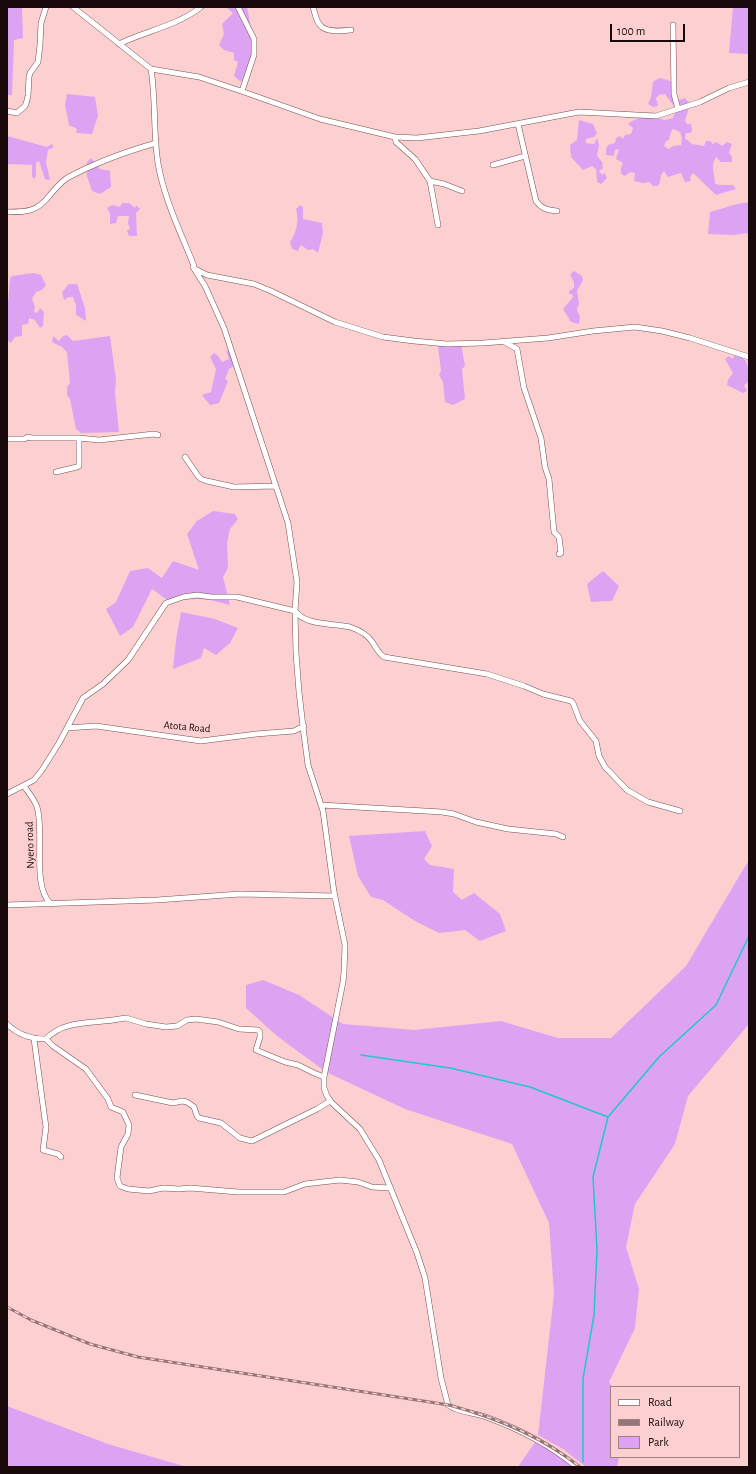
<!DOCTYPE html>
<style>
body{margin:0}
#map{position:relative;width:756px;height:1474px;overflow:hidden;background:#fcd0d1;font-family:"Alegreya Sans",sans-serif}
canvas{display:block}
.frame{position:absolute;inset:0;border:8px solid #1a090a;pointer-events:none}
.legend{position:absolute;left:610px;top:1386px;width:130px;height:72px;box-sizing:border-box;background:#fcd0d1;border:1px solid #a28081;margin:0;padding:5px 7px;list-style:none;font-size:12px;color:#1a090a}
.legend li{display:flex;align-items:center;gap:8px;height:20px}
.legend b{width:20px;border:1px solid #a28081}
.scale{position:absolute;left:610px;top:24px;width:75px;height:18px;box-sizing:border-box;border:2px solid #1a090a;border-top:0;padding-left:5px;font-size:12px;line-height:14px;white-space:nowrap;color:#1a090a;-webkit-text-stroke:3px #fcd0d1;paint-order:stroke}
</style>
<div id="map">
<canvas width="756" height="1474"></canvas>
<div class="frame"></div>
<ul class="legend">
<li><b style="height:5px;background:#fff"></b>Road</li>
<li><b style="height:5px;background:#957576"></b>Railway</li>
<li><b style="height:11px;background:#dda3f3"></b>Park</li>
</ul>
<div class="scale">100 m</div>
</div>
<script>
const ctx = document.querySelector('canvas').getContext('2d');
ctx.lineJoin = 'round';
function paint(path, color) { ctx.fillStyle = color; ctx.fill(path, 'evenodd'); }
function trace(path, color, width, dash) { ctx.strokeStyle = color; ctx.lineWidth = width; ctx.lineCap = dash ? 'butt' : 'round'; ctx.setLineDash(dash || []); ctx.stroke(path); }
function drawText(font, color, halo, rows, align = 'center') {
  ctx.font = font + ' "Alegreya Sans",sans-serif'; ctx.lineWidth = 4; ctx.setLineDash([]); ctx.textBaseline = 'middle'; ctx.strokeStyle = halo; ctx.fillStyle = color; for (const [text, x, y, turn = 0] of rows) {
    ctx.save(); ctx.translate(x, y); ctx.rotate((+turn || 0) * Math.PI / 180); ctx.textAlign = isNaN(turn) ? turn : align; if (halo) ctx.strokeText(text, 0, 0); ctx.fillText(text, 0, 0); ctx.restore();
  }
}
const green = new Path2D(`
 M7,7H22L23,38L14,40L12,95H7Z
 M220,7H247L250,22L247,28C249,32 253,38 253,43C254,56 247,71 241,82L234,76L238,62L234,60V53L224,50L219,45L224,34L222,24L233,13L227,8Z
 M733,7H749V54L729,53Z
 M659,78L668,80L673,83L672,90L677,94L679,100L685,98L690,104L685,121L687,124H691L692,130L691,133H686L685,138L692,144L704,146L706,141H710L713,144L716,142L722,146L727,142L732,144L729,153L732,157V162H721L716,157C710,165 715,175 715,184L721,185H733L736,189L716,195L693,173L690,177L691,181L685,182L681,173L668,177L664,171L661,175L660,182L658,186H653L649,182L643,183L634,181L635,173L630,172L625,176L621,174V168L623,163L616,159L619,149L615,150L614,156L606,155V149L608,145L615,143L616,138L620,136L623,139L625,135L631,134L633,128L628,124C635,118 644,116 653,117C663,118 662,122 673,118L676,109L665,94L659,95L656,98L658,106L653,107L648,104L651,97L653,82ZM673,129L680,132L682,138L681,145L673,146L669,149L664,146L666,141L669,140L671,132Z
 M67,94L95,97L98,116L92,134L76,133L77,129L69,125L65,105Z
 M579,120L593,124L597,133L594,137L586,139V143L594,144L597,138L599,145L597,156L602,162L603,168L599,171L602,175L605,173L607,178L601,184L597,182L596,169L592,166L583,170L571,157L570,145L577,140Z
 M7,136L47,147L52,144L54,147L48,150L46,162L50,180L45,179L39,161L36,163V174L35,179L32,177V165L7,164Z
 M91,158L100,169L110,171L111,187L100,194L92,191L87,176V162Z
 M749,202V233L732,235L708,234L710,212L737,204Z
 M122,203H129L135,208L136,205L140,209L136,213L137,236H129L127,231L130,228L128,224L129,216H118L116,223L110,224V214L107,208L112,205L120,207Z
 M300,205L303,207V219L322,223L323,233L318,253L313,249L308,250L301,245L298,251L292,249L290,242C297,231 299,221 296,209Z
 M574,271L582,276L583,280L577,291L579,303L577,310L580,317L579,324L571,322L563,309L573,297L572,294H569V291L574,288V282L570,275Z
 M33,273L41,275L46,285L42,290L36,292L32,299L35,307L34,312L37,313L40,308L44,312L43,326L40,328L35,320L29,318L28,324L22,325V336L15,337L11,343L7,340V316L10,278L12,276Z
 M69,284H77L85,308L86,321L76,315V305L73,297H69L64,300L62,292Z
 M67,335L73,341L110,336L116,380L115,393L119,432L81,433L76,429L70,399L67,395V387L70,383L67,352L62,347L52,342L53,336L59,341L63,336Z
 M461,344L465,366L462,369L465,399L453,405L445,402L443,382L439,375L441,371L438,346Z
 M231,350L237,365L229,369L225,379L228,381L219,403L210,405L202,395L211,392L216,369L210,357L214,353L218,356L222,362L229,359L226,351Z
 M735,355C749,356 749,371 749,382L744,385L747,391L743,393L727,385L728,380L733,373L725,359L729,356L732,359Z
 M213,511L235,514L238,519L230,529L227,543L228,568L223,577L230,605C206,598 195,597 170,602L152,589L133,627L120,636L106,609L116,602L130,571L148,568L162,578L173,561L199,570L187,534L197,521Z
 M603,571L619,586L612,601L591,602L587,584Z
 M181,612L215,619L238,628L230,643L216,655L204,648L201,658L173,669L176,640Z
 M425,831L432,846L424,859L430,865L454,869L453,892L462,900L474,893L500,914L506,931L480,941L465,930L439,933L415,921L383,900L371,897L358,876L349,836Z
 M749,861V1024L688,1096L675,1144L635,1204L626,1247L639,1289L635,1328L609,1382L612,1387L611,1457H619L617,1467H586L563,1449L538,1435L554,1294L549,1223L512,1144L405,1109L326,1072L277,1036L246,1008V985L263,980L299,995L343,1024L414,1030L501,1021L558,1038H611L686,966L744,868Z
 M7,1406L108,1444L187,1467H7Z
 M535,1442L559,1455L574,1467H518Z`);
const stream = new Path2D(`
 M361,1055L450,1068L530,1087L608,1117
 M583,1462V1379L594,1315L597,1250L593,1177L608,1117L659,1057L716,1005L749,936`);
const minor = new Path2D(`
 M73,7L151,69L199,77L241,91L320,119L395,137L417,138L479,131L579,112L656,116L700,102L729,88L749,82
 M238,7L254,39V55L242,91
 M313,7C315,13 316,21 320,25C326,33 342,31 351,30
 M673,25L674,94L678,109
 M119,44C145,31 177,26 201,7
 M151,69C156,100 153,132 158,163C164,199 181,233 194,266L193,267L205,286L224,328L288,523L297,582L295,611L296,653L299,692L304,735L308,765L323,811L334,892L345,945L344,972L343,982L324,1077V1088L327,1096L331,1102L360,1129L379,1160L417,1253L425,1278L441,1378L448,1405C457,1412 475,1413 486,1417C519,1429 550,1445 577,1467
 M7,111L17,113L24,107L26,104L28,96L29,77L30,73L38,62L40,45L41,23L46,7
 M518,124L536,201C542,209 547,210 557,211
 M395,137L396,142L415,159L430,181L438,225
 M493,165L525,156
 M430,181L444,184L462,191
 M7,212C27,212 37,212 50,195C55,189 60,183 67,178C93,164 128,151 156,143
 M195,269L207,275L254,284L271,291L335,322L383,337L414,341L447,344L483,343L548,338L593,331L635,327L662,331L690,338L749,357
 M503,341L517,349L524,388L541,438L545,467L549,479L554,532L559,537L561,553L559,554
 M79,438L99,440L154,434L158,435
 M7,439H24L28,437L32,438H79V466L77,467L56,472
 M185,457L198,476L201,479L207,481L234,487L276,486
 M67,728L96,726L201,741L256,734L294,731L304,726
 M24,786C28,792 35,800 37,807C45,833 31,886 51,904
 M7,794L34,780L42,770L59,743L83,698L103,684L128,660L166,603L183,597L197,595L211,597H237L295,611C306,626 334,623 350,627C359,630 368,635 373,643C376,648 379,654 384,657L487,674L524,686L543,694L571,701L573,703L580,721L596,741L599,756L605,767L627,790L648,802L680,811
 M321,805L442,812L454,814L476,822L508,829L556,834L563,837
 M7,905L157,900L240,894L335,896
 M7,1024C18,1035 31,1039 46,1039C64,1019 95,1024 119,1019L126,1018L146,1024L166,1027L177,1026L187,1020L196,1019L218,1022L239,1029L258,1030L260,1032V1037L256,1050L285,1062L298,1065L314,1073L324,1077
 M34,1039L45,1120L46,1127L43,1150L58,1154L61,1157
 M46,1039L53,1046L86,1069L108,1099L111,1107L123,1112L129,1125L128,1134L121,1147L117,1178L120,1186L128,1189L149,1191L163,1188L179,1189L190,1188L238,1192H284L305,1184L340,1180L358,1182L372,1187L390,1188
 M135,1095L173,1103L182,1101L187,1102L194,1107L197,1116L199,1118L221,1123L240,1138L252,1141L317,1109L330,1101`);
const rail = new Path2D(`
 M7,1307L31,1320L90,1344L138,1357L449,1405C497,1418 541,1436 580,1467`);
const streetNames = [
 ["Atota Road",187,727,5],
 ["Nyero road",30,845,-92]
];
paint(green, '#dda3f3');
trace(stream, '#22c7c9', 1.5);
trace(minor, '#7a4d4f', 6);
trace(minor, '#fff', 5);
trace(rail, '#957576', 3);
trace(rail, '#fcd0d1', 1.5, [4.5]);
drawText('11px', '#1a090a', '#fcd0d1', streetNames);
</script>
